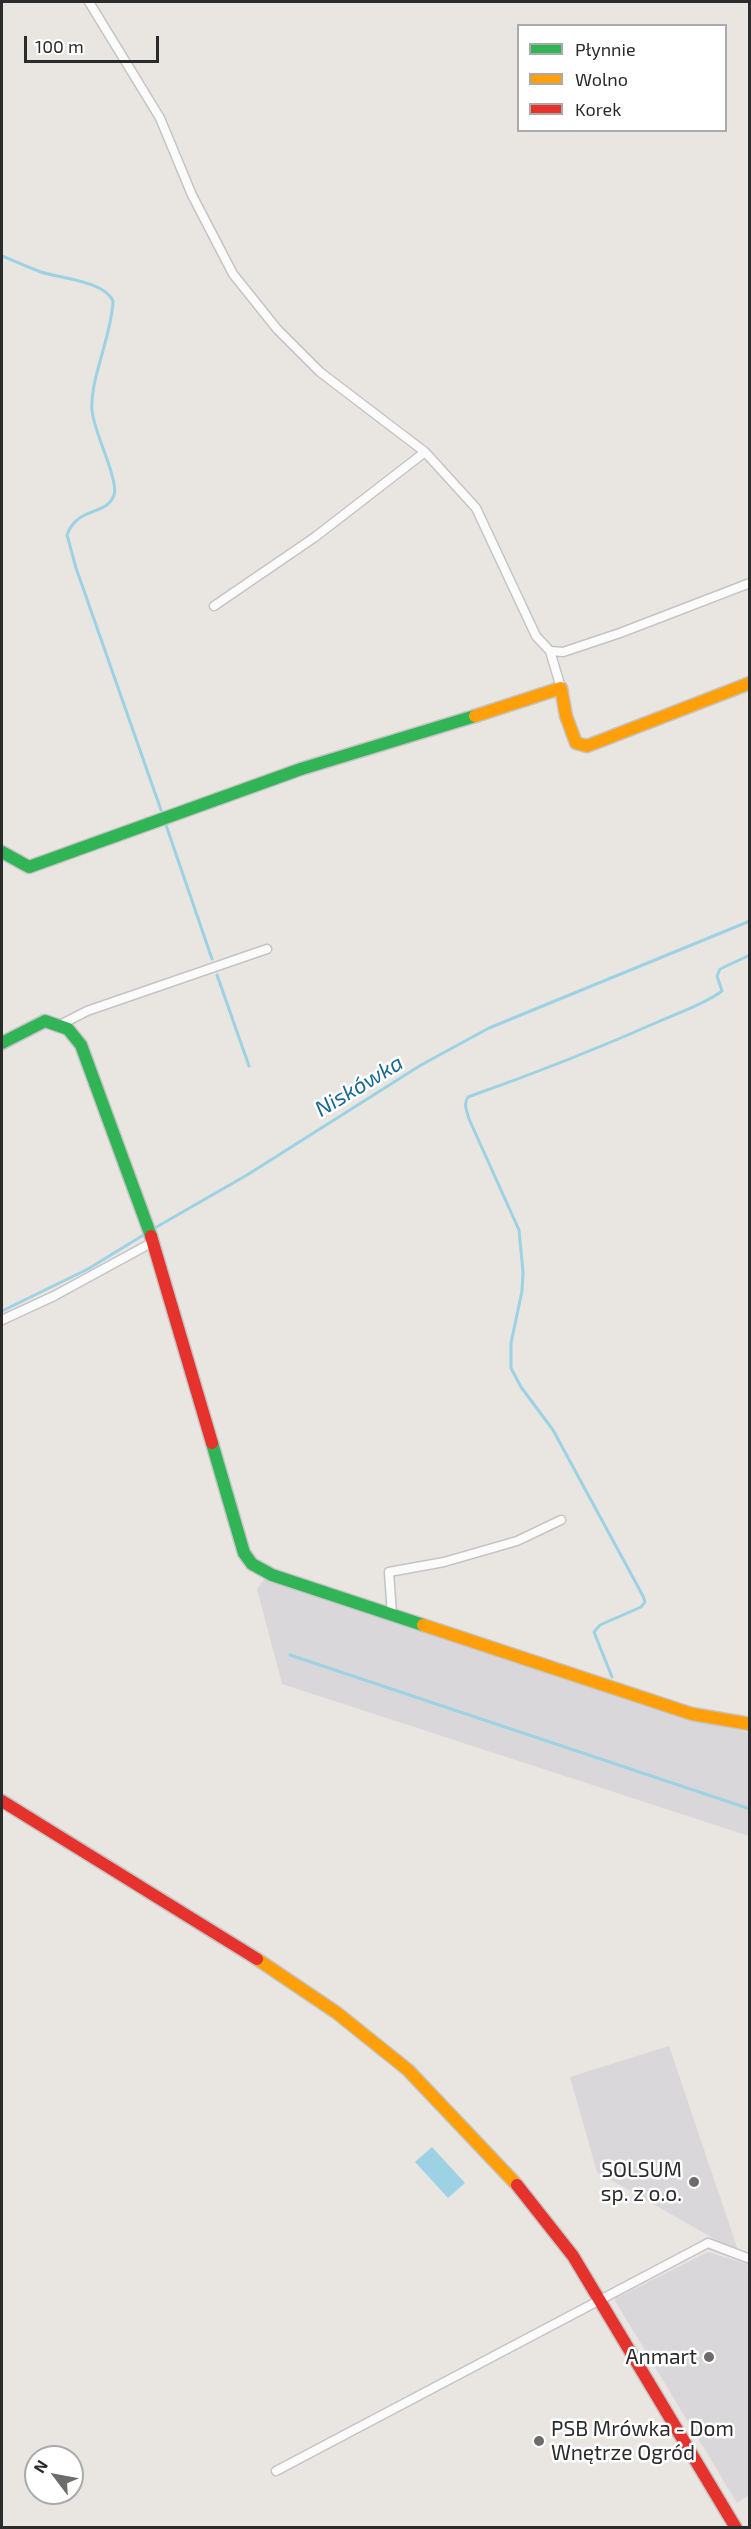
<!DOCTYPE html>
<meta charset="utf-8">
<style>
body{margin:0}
#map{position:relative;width:751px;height:2529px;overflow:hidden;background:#e9e6e2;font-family:"Exo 2",sans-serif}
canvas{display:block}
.frame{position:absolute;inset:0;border:3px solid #2b2b2b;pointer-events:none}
.legend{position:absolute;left:517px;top:24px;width:210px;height:108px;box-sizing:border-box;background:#fff;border:2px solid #aaa;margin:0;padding:8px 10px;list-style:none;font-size:18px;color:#2b2b2b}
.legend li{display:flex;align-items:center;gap:12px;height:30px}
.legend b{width:30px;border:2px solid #aaa}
.north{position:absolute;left:24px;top:2445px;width:60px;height:60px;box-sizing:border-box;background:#fff;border:2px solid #aaa;border-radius:50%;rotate:302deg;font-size:16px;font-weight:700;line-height:24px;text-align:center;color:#2b2b2b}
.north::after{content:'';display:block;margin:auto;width:21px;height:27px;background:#6e6c6b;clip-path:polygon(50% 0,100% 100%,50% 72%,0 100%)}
.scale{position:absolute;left:24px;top:36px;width:135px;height:27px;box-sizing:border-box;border:3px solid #2b2b2b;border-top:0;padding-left:8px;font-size:18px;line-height:21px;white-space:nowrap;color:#2b2b2b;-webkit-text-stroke:4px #fff;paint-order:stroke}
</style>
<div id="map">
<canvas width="751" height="2529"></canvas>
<div class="frame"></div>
<ul class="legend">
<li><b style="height:8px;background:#30b455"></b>Płynnie</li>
<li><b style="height:8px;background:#ff9f0a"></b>Wolno</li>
<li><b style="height:8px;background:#e5322d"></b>Korek</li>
</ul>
<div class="north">N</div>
<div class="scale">100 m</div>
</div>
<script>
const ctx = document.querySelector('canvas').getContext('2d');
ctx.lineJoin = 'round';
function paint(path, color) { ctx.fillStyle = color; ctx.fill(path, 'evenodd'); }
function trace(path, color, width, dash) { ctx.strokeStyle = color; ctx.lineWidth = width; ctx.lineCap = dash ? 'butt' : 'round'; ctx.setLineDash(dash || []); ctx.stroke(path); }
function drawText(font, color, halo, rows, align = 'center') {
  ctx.font = font + ' "Exo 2",sans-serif'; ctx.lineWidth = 5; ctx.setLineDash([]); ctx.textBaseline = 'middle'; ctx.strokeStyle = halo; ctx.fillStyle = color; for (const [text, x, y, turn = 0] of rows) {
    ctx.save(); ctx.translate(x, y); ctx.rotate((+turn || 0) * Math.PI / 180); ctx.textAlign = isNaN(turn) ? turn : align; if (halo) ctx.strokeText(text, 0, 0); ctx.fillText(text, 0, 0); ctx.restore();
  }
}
const industrial = new Path2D(`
 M264,1579L614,1694L618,1697L642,1705L749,1733V1836L282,1684L257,1589Z
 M669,2046L739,2253L597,2172L570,2077Z
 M708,2252L749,2265V2495L737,2503L614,2299Z`);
const water = new Path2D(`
 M432,2147L465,2183L448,2198L415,2162Z`);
const stream = new Path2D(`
 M2,256C15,261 27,267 41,272C59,278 105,281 113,301C112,335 90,378 92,410C93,431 119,479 114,495C107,516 77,506 67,535L76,568L161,810
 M166,825L212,959
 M217,975L249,1066
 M153,1229L247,1175L421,1065L489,1028L750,921
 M2,1311L88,1269L145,1234
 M290,1655L750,1809
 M612,1677L594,1632L600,1625L641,1607L645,1602L643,1596L553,1430L521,1387L511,1368V1343L522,1291L523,1272L519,1230L469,1119C467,1111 463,1104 468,1097C533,1074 597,1049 660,1021C680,1012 705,1004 722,991L717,976L720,969L750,955`);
const street = new Path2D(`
 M89,2L160,118L192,195L233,274L277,329L320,372L425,452L315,537L214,606
 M425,452L476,508L536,636L550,651L563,652L620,633L750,583
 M550,651L561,688
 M58,1026L87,1011L267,949
 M2,1320L54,1296L153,1242
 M392,1615L389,1572L444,1562L517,1541L561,1520
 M276,2471L708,2243L750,2259`);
const fast = new Path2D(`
 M2,852L29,867L301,769L475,716
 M2,1043L45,1021L68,1029L81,1045L151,1236
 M212,1443L244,1553L252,1564L272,1575L423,1625`);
const slow = new Path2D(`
 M475,716L561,688L566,716L576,743L587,746L750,683
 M423,1625L692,1714L750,1724
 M257,1959L337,2013L408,2070L517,2185`);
const jam = new Path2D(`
 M151,1236L212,1443
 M2,1801L257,1959
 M517,2185L573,2256L736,2528`);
const markers = [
 [694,2182,6,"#6e6c6b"],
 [709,2357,6,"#6e6c6b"],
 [539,2441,6,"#6e6c6b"]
];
const poiNames = [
 ["SOLSUM",682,2170],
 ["sp. z o.o.",682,2194],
 ["Anmart",697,2357],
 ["PSB Mrówka - Dom",551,2429,"left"],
 ["Wnętrze Ogród",551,2453,"left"]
];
const waterNames = [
 ["Niskówka",359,1086,-31]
];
paint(industrial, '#d9d7d9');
paint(water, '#9cd2e4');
trace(stream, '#9cd2e4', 3);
trace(street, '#c5c4c4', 11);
trace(fast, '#c5c4c4', 15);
trace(slow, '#c5c4c4', 15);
trace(jam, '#c5c4c4', 15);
trace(street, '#fcfbfb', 8);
trace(fast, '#30b455', 12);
trace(slow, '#ff9f0a', 12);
trace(jam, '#e5322d', 12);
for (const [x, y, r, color] of markers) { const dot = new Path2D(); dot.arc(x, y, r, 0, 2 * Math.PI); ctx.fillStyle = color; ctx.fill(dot); trace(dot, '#fff', 2); }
drawText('21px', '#2b2b2b', '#fff', poiNames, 'right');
drawText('italic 22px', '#186a92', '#fff', waterNames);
</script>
